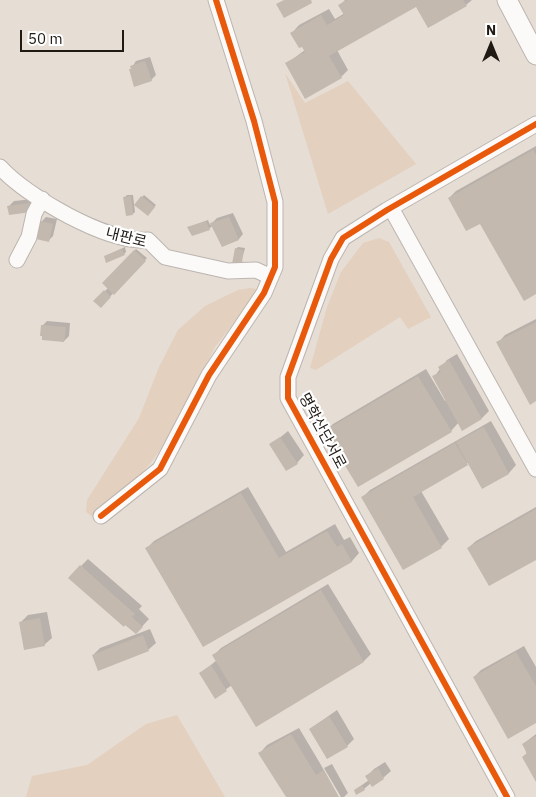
<!DOCTYPE html>
<meta charset="utf-8">
<style>
body{margin:0}
#map{position:relative;width:536px;height:797px;overflow:hidden;background:#e6ddd5;font-family:"IBM Plex Sans",sans-serif}
canvas{display:block}
.north{position:absolute;left:466px;top:20px;width:50px;height:50px;-webkit-text-stroke:4px #fff;paint-order:stroke;rotate:0deg;font-size:14px;font-weight:700;line-height:20px;text-align:center;color:#201a15}
.north::after{content:'';display:block;margin:auto;width:18px;height:22px;background:#201a15;clip-path:polygon(50% 0,100% 100%,50% 72%,0 100%)}
.scale{position:absolute;left:20px;top:30px;width:104px;height:22px;box-sizing:border-box;border:2px solid #201a15;border-top:0;padding-left:6px;font-size:15px;line-height:18px;white-space:nowrap;color:#201a15;-webkit-text-stroke:4px #fff;paint-order:stroke}
</style>
<div id="map">
<canvas width="536" height="797"></canvas>
<div class="north">N</div>
<div class="scale">50 m</div>
</div>
<script>
const ctx = document.querySelector('canvas').getContext('2d');
ctx.lineJoin = 'round';
function paint(path, color) { ctx.fillStyle = color; ctx.fill(path, 'evenodd'); }
function trace(path, color, width, dash) { ctx.strokeStyle = color; ctx.lineWidth = width; ctx.lineCap = dash ? 'butt' : 'round'; ctx.setLineDash(dash || []); ctx.stroke(path); }
function drawText(font, color, halo, rows, align = 'center') {
  ctx.font = font + ' "IBM Plex Sans","Noto Sans KR",sans-serif'; ctx.lineWidth = 4.5; ctx.setLineDash([]); ctx.textBaseline = 'middle'; ctx.strokeStyle = halo; ctx.fillStyle = color; for (const [text, x, y, turn = 0] of rows) {
    ctx.save(); ctx.translate(x, y); ctx.rotate((+turn || 0) * Math.PI / 180); ctx.textAlign = isNaN(turn) ? turn : align; if (halo) ctx.strokeText(text, 0, 0); ctx.fillText(text, 0, 0); ctx.restore();
  }
}
const green = new Path2D(`
 M285,73L305,103L348,81L416,164L328,214Z
 M379,238L389,242L431,317L408,329L400,317L316,370L310,368L327,307L341,272L363,243Z
 M250,288L257,289L255,295L215,347L170,436L150,464L122,493L93,517L86,512L87,500L139,418L159,367L178,330L205,306L238,290Z
 M177,715L225,797H26L32,776L87,765L146,724Z`);
const shadow = new Path2D(`
 M345,0H472L466,5H417L337,50L348,70L341,77L286,64L305,50L292,33L299,25L329,9L335,19L345,13L340,5Z
 M150,57L156,75L151,80L130,70L136,61Z
 M536,146V293L480,222L449,198L456,191Z
 M127,195H133L135,212L133,214L125,197Z
 M144,195L156,205L148,214L136,204Z
 M34,199L35,206H9L14,201Z
 M233,213L243,234L239,239L222,246L213,225L209,229L189,227L208,220L210,225L217,218Z
 M46,217L57,219L53,236L48,241L41,222Z
 M125,247L126,252L124,254L105,256Z
 M238,247L245,248L241,263L236,249Z
 M136,249L147,258L101,306L95,301L108,288L104,283Z
 M536,319V400L498,343L505,335Z
 M47,321L70,323L69,336L64,341L42,326Z
 M457,354L489,411L482,418L459,422L451,431H326L333,424L426,369L445,401L447,400L434,377L447,360Z
 M491,421L516,465L509,473L482,487L469,462L421,491L449,539L441,547L404,569L362,498L370,490Z
 M288,431L304,455L297,463L271,445Z
 M248,487L286,552L335,524L344,540L350,537L359,553L352,561L203,646L147,548L154,541Z
 M536,507V558L468,548L476,541Z
 M88,559L142,606L139,609L149,619L136,633L81,566Z
 M328,584L371,654L364,661L256,725L232,685L215,697L201,673L217,660L214,655L221,648Z
 M47,612L52,638L44,645L21,622L28,615Z
 M150,629L156,643L148,650L93,655L100,648Z
 M524,646L536,667V721L474,677L481,670Z
 M337,710L354,739L347,746L310,729Z
 M299,728L321,765L338,797H288L260,753L267,745Z
 M536,734V778L523,744Z
 M385,762L391,771L383,778L371,783L364,789L355,790L369,780L367,776L374,769Z
 M332,764L348,793L344,797H341L324,768Z`);
const building = new Path2D(`
 M284,0H311L312,3L284,18L276,4Z
 M347,0H463L467,6L428,28L416,7L329,56L342,78L305,99L285,63L305,52L302,47L299,48L290,33L321,15L327,25L344,15L338,5Z
 M145,61L152,81L134,87L129,69H131L130,66Z
 M533,150L536,155V294L524,301L480,224L466,231L448,198Z
 M131,196L133,215L126,216L123,197Z
 M141,196L155,207L148,216L134,205Z
 M30,203L31,212L9,215L7,206Z
 M229,217L239,240L222,247L210,223Z
 M40,221L53,224L49,242L36,239Z
 M206,221L210,230L192,236L187,227Z
 M235,248L243,250L242,265L232,264Z
 M122,249L125,255L106,263L104,256Z
 M134,250L146,261L114,295L102,283Z
 M104,290L111,297L101,308L93,301Z
 M536,322V401L530,405L496,342Z
 M41,325L66,327L64,342L42,340V336H40Z
 M449,360L482,419L462,431L432,376L441,372L438,367Z
 M418,376L452,432L358,487L324,431Z
 M484,427L509,474L482,489L456,442Z
 M280,437L298,464L286,471L269,444Z
 M455,443L468,465L413,497L442,548L403,570L361,497Z
 M241,493L279,558L327,531L337,547L342,544L352,562L203,647L145,548Z
 M536,509V560L489,586L467,548Z
 M80,565L135,614L132,617L143,627L136,634L125,625L124,627L68,578Z
 M321,590L364,662L256,727L212,655Z
 M40,618L45,646L24,650L19,622Z
 M143,635L149,651L98,671L92,655Z
 M516,652L536,686V723L508,739L473,677Z
 M211,665L227,691L215,699L199,673Z
 M329,716L348,747L327,759L309,729Z
 M291,734L316,775L324,770L339,797H286L258,753Z
 M536,736V782L522,757L527,753L522,744Z
 M378,768L384,779L372,787L365,776Z
 M362,785L365,790L356,795L354,790Z`);
const minor = new Path2D(`
 M0,167C27,197 107,243 148,240L165,257L228,271L256,270L271,277
 M391,208L536,469
 M17,260L29,237L34,214L42,199
 M101,516L160,469L209,375L264,293L275,267V202L254,121L216,0
 M507,797L288,398V377L331,259L343,238L387,210L536,124`);
const tertiary = new Path2D(`
 M507,0L536,55`);
const cycleway = new Path2D(`
 M101,516L160,469L209,375L264,293L275,267V202L254,121L216,0
 M507,797L288,398V377L331,259L343,238L387,210L536,124`);
const streetNames = [
 ["내판로",126,238,14],
 ["명학산단서로",322,431,62]
];
paint(green, '#e3d0be');
paint(shadow, '#0003');
paint(building, '#c3b9ae');
trace(minor, '#bcb5af', 17);
trace(tertiary, '#bcb5af', 21);
trace(minor, '#fbfaf9', 15);
trace(tertiary, '#fbfaf9', 19);
trace(cycleway, '#e8590c', 6);
drawText('15px', '#201a15', '#fff', streetNames);
</script>
